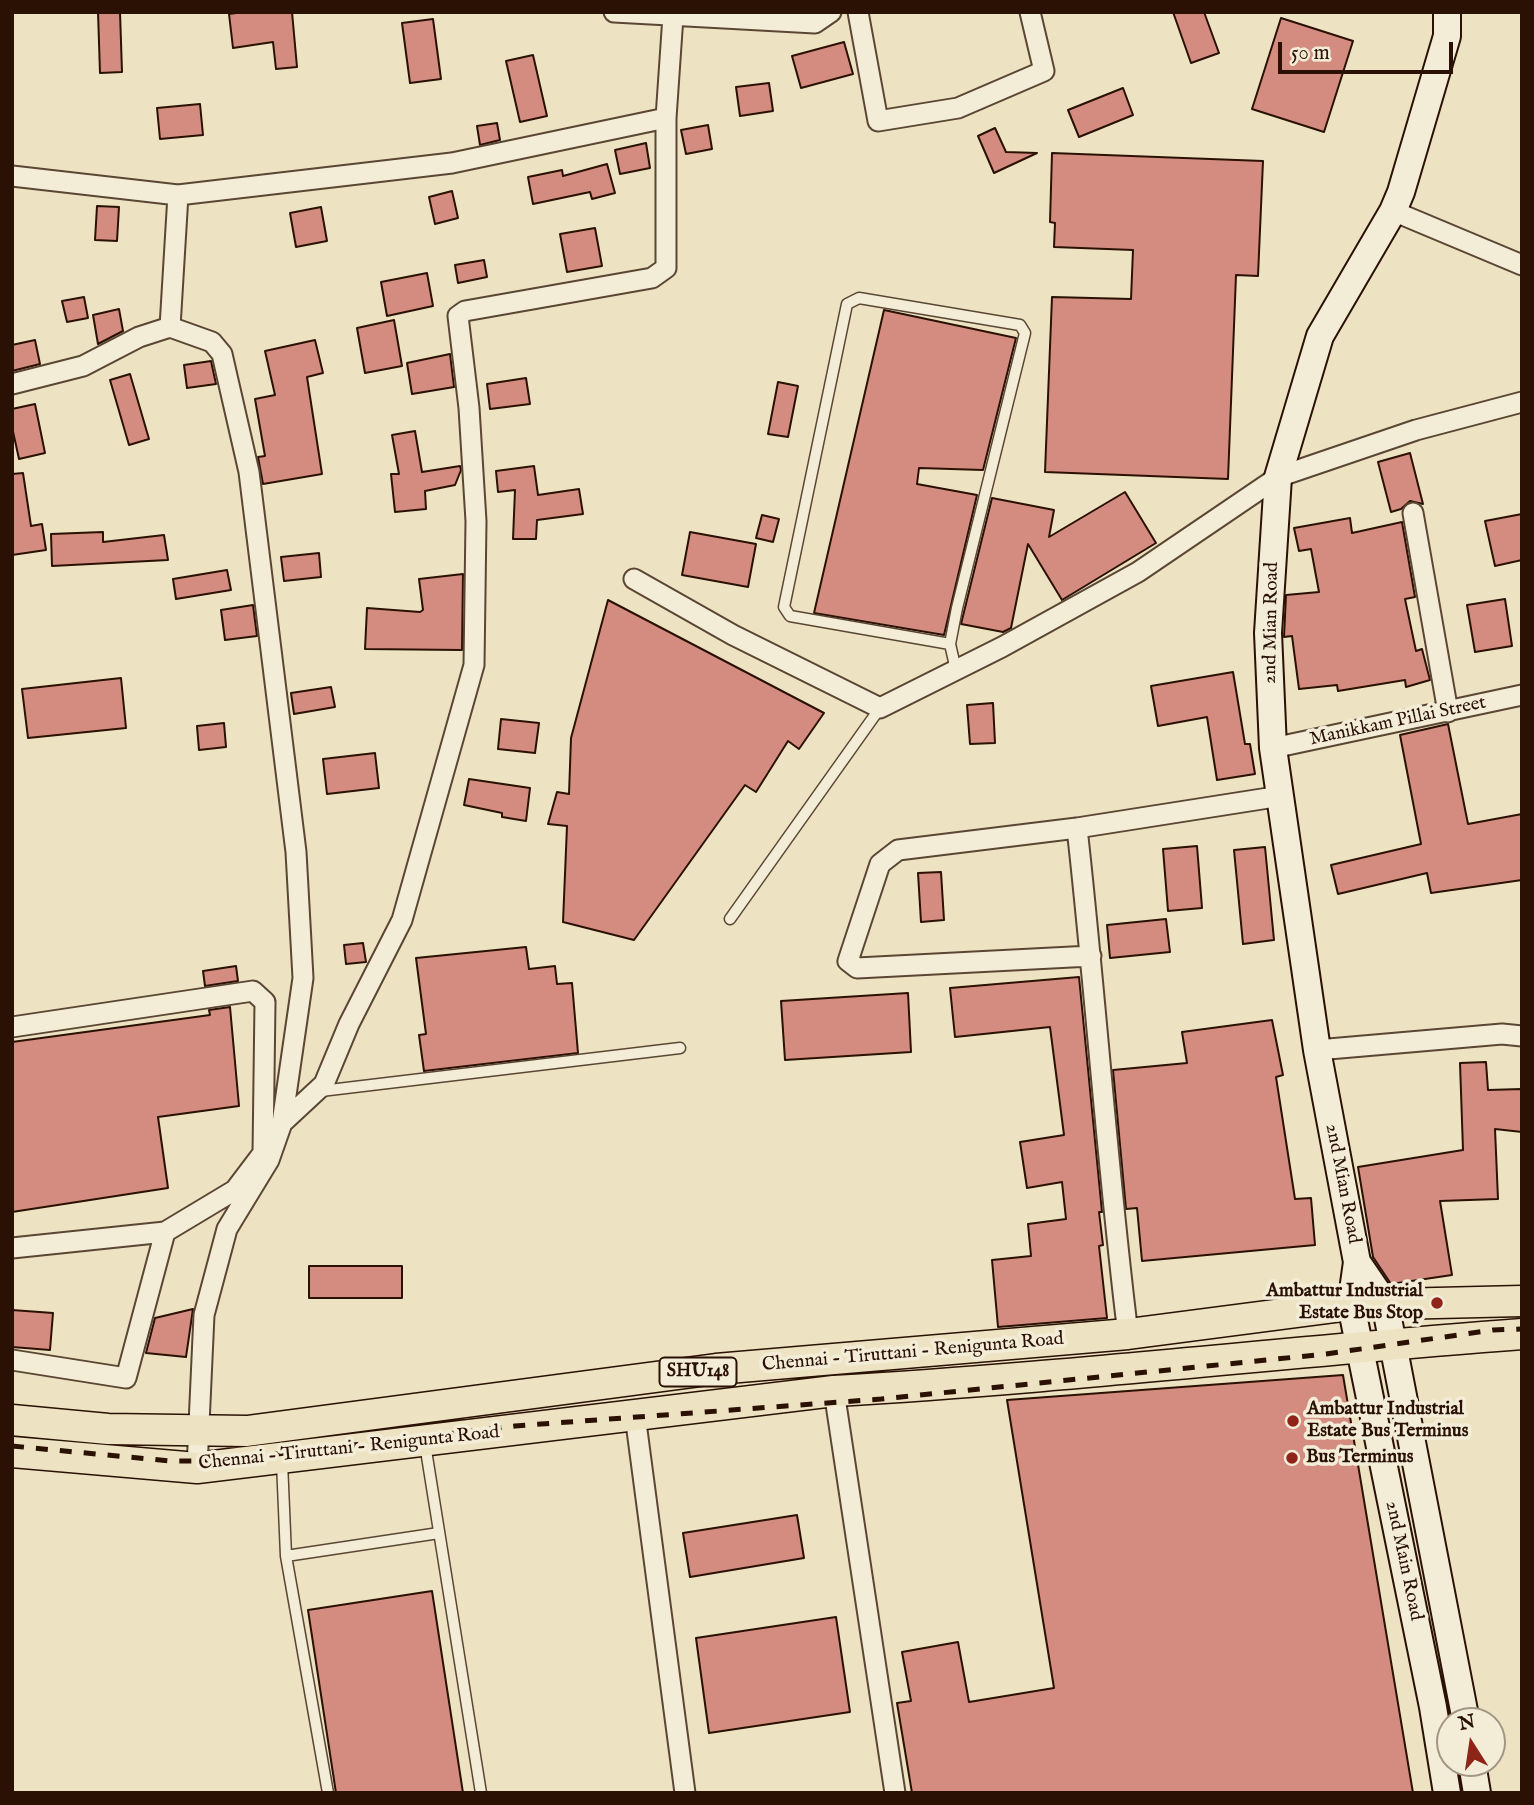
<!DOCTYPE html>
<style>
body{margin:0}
#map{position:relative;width:1534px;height:1805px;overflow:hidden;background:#ede3c3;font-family:"IM FELL English",serif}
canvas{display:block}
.frame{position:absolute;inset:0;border:14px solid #2a1103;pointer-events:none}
.north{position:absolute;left:1436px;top:1707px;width:70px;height:70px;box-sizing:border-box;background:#f3edd8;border:2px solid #a39583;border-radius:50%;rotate:348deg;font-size:19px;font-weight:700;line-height:28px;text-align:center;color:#2a1103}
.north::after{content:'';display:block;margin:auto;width:24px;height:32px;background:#8f2418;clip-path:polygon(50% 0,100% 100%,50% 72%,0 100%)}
.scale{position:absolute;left:1278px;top:42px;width:175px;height:32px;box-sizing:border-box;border:4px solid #2a1103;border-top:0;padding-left:9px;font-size:21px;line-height:24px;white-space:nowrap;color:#2a1103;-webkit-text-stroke:5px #f3edd8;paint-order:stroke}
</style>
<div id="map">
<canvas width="1534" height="1805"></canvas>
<div class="frame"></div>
<div class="north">N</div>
<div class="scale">50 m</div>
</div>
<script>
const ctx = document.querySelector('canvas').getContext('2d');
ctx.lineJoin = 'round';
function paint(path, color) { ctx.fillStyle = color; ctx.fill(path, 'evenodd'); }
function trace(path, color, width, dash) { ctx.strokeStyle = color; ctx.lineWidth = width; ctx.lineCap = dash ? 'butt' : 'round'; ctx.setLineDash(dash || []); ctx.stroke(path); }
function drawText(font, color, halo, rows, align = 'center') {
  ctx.font = font + ' "IM FELL English",serif'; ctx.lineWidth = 7; ctx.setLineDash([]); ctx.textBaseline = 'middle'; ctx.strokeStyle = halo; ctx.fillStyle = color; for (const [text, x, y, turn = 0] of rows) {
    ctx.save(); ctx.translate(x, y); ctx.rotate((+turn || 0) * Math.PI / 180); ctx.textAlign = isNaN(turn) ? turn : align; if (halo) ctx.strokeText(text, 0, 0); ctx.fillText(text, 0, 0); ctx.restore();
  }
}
const building = new Path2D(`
 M98,12H120L122,72L100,73Z
 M243,12H292L297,67L276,69L273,42L233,48L229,14Z
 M1173,12H1204L1219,53L1191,63Z
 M1281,18L1353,41L1324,132L1252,109Z
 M433,19L441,79L410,83L402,23Z
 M844,42L853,74L801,88L792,56Z
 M533,55L547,116L520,122L506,61Z
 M769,83L773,111L740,116L736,87Z
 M1123,88L1133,115L1079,137L1068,110Z
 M200,104L203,135L160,139L157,108Z
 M497,123L500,140L480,145L477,126Z
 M708,125L712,149L686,154L681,130Z
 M995,128L1006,152L1037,153L994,173L978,136Z
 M646,143L650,168L620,174L615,150Z
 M1052,153L1263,161L1258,276L1236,275L1228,479L1045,472L1052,297L1131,299L1133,250L1054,247L1055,223L1050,222Z
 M607,164L615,193L592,199L590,192L533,204L528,177L562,170L563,176Z
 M452,191L458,218L435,224L429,197Z
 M97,206L119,207L117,241L95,240Z
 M321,207L327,241L296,247L290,213Z
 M595,228L602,266L567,272L560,234Z
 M484,260L487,277L458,283L455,265Z
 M427,273L433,306L387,316L381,282Z
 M84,297L88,318L67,322L62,301Z
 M119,309L123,331L98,344L93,315Z
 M884,310L1016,338L983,470L919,468L917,484L977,495L944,635L814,613Z
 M394,320L402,366L365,373L357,328Z
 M35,340L40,364L12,371V345Z
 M315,340L323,373L307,377L322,474L263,484L258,457L265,456L255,399L275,395L265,351Z
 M450,354L454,387L412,394L407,363Z
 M211,361L216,384L187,388L184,365Z
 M130,374L149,439L129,445L110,380Z
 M526,378L530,404L490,409L487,384Z
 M778,382L798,386L788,437L768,434Z
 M35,404L45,453L19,459L12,427V409Z
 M415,431L422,472L460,466L461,470L455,485L425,491L426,509L395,512L391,474H399L392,435Z
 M1410,453L1423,504L1410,501L1401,509L1391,512L1378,462Z
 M534,466L538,495L579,489L583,514L537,520L536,539H513L515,490L498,492L496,471Z
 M23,473L31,526L42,524L46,550L12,555V474Z
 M1125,492L1156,543L1062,600L1028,544L1011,628L1003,632L961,624L992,498L1054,510L1049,537Z
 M1522,514V560L1495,566L1485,521Z
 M762,515L779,519L773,542L756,538Z
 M1350,518L1352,533L1402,522L1415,597L1405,599L1416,651L1422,649L1430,680L1406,687L1405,680L1338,691L1337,685L1299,689L1292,636L1284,637L1286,595L1319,592L1311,549L1299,551L1294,528Z
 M103,532V542L164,535L168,560L52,566L51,534Z
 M690,532L756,544L748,587L682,575Z
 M319,553L321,577L284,581L281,557Z
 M227,570L231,590L176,599L173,579Z
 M463,574L462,650L365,649L367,608L420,612L423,610L419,579Z
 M1505,599L1512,646L1475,652L1467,605Z
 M608,600L824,713L799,749L788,741L756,792L745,785L634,940L563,922L567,826L548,824L557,792L569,794L571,738Z
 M253,605L257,636L225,640L221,610Z
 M1233,672L1245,744H1250L1255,774L1217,780L1207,717L1158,726L1151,686Z
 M121,678L126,728L28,738L22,689Z
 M331,687L335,707L294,714L291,693Z
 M993,703L995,743L970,744L967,705Z
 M501,719L539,723L535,753L498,749Z
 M224,723L226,747L199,750L197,726Z
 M1448,724L1468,824L1522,814V880L1431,893L1427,873L1338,894L1331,865L1421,844L1400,735Z
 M375,753L379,788L327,794L323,759Z
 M469,779L530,788L526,821L502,817V813L464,805Z
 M1197,846L1202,908L1168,911L1163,849Z
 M1265,847L1274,940L1243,944L1234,850Z
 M941,872L944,920L921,922L918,873Z
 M1166,919L1170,952L1110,958L1107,925Z
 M363,943L366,962L346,964L344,945Z
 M526,947L529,969L555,966L557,984L572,983L578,1053L424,1071L419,1035L426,1034L416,958Z
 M236,966L238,981L205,986L203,971Z
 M1079,977L1102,1212H1099L1103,1245L1099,1246L1107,1318L998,1327L992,1260L1031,1256L1028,1224L1066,1219L1062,1182L1027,1188L1020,1142L1064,1135L1050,1027L955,1037L950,988Z
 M908,993L911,1052L785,1060L781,1001Z
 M230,1007L239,1106L158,1117L168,1188L12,1212V1042L210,1015L209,1010Z
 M1272,1020L1283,1075L1276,1077L1295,1199L1311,1198L1315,1245L1142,1261L1137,1208L1126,1209L1113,1070L1187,1063L1182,1032Z
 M1486,1062L1488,1090L1522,1089V1132L1495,1129L1498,1199L1440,1201L1452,1275L1391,1284L1373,1257L1358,1167L1463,1150L1460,1063Z
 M309,1266H402V1298H309Z
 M193,1309L186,1357L146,1353L155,1318Z
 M12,1310L53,1313L50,1350L12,1347Z
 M1343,1375L1413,1793H912L897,1703L911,1701L902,1652L958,1642L969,1702L1054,1688L1007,1400Z
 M797,1515L804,1558L690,1577L683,1533Z
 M432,1591L463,1793H336L308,1610Z
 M836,1617L850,1712L709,1733L696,1638Z`);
const lane = new Path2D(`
 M950,644L790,616L784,607L847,304L859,298L1020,325L1025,333L957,608L950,644L956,670
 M730,919L880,708
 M321,1091L680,1048
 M425,1444L481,1793
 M282,1462L286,1556L328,1793
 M286,1556L439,1533`);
const street = new Path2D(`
 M614,12L815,23L831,12
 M858,12L878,121L958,108L1044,71L1030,12
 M12,176L178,195L452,163L666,118L673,16
 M178,195L170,327L212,342L222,354L249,472L296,852L303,978L282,1123L269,1160L227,1229L204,1315L197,1468
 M1393,211L1522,265
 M12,384L83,366L139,337L170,327
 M1413,513L1448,712
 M634,579L733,635L880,708L1002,647L1138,572L1278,477L1416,430L1522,402
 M1273,748L1522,695
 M1077,828C1096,997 1107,1166 1128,1334
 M1091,956L857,968L848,961L880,864L898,850L1077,828L1281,796
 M12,1027L253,991L265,1002L263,1153L235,1190L165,1232L12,1248
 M1317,1050L1502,1034L1522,1036
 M282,1123L324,1084L349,1024L402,920L474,665L476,521L469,408L458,316L465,311L652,278L666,268V118
 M12,1360L126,1378L165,1232
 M834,1391L895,1793
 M635,1415L685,1793`);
const secondary = new Path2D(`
 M1357,1262L1385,1303L1466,1721
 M1472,1763L1477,1793
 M1447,1793L1433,1707L1351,1305L1357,1262L1317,1050L1273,748L1268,633L1278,477L1320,336L1393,211L1401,192L1447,36V12`);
const primary = new Path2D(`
 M12,1420L108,1429L247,1431L716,1369L1128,1334L1351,1305L1522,1301
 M12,1452L197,1468L834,1391C1063,1378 1292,1351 1522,1334`);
const rail = new Path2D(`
 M12,1446L170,1461H217L515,1426L881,1399L1326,1354L1493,1330L1522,1329`);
const markers = [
 [1437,1303,7,"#8f2418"],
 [1293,1421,7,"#8f2418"],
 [1292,1458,7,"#8f2418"]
];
const shields = [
 [698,1372,77]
];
const shieldNames = [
 ["SHU148",698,1372]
];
const streetNames = [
 ["2nd Mian Road",1272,623,-89],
 ["Manikkam Pillai Street",1398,722,-12],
 ["2nd Mian Road",1342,1184,79],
 ["Chennai - Tiruttani - Renigunta Road",913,1353,-5],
 ["Chennai - Tiruttani - Renigunta Road",349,1449,-6],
 ["2nd Main Road",1403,1561,78]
];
const poiNames = [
 ["Ambattur Industrial",1423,1292,"right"],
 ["Estate Bus Stop",1423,1314,"right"],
 ["Ambattur Industrial",1307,1410],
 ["Estate Bus Terminus",1307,1432],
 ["Bus Terminus",1306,1458]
];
paint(building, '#d58c80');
trace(building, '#2a1103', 2);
trace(lane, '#5b4633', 13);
trace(street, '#5b4633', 23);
trace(secondary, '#2a1103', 30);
trace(primary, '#2a1103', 33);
trace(lane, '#f3edd8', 10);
trace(street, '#f3edd8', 19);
trace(secondary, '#f3edd8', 26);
trace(primary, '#ede3c3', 30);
trace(rail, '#2a1103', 5, [12, 12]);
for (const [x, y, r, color] of markers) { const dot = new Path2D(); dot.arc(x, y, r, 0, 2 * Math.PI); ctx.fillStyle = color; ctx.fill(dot); trace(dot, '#f3edd8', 2.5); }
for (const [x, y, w] of shields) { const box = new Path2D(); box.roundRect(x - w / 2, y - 14.5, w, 29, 5); ctx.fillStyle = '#f3edd8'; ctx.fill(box); trace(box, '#2a1103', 2); }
drawText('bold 18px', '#2a1103', null, shieldNames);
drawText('19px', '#2a1103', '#f3edd8', streetNames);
drawText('bold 19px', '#2a1103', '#f3edd8', poiNames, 'left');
</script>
